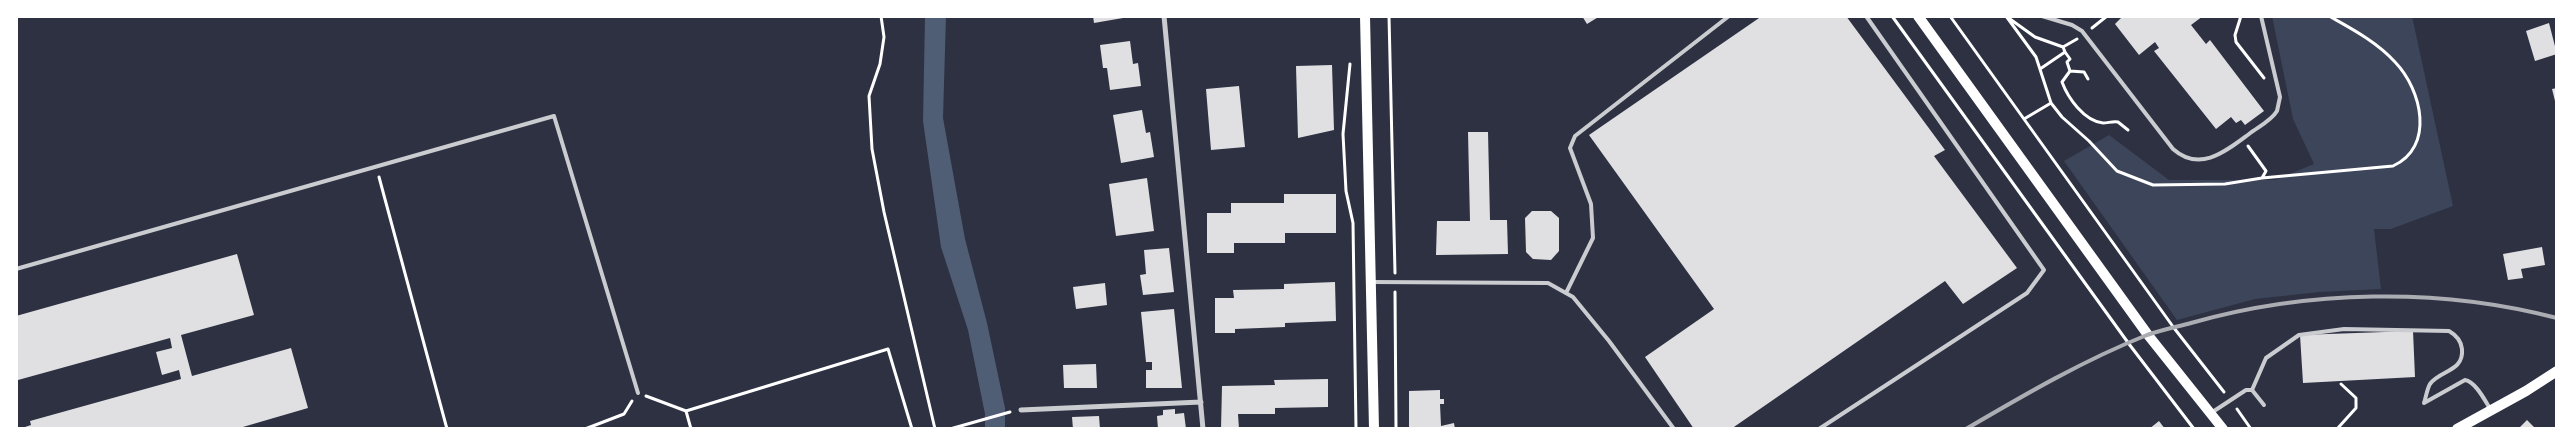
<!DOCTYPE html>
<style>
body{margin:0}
#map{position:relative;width:2573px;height:445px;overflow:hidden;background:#2d3142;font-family:Lato,sans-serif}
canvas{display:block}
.frame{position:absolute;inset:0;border:18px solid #fff;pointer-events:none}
</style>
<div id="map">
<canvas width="2573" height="445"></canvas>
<div class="frame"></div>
</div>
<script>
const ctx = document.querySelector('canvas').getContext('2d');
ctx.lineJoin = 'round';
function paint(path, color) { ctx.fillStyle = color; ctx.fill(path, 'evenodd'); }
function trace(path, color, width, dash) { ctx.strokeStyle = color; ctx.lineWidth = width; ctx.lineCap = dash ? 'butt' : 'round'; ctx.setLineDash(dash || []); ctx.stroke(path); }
const green = new Path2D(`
 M2272,16H2412L2453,206L2391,229H2374L2381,289L2320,292L2255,299L2177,320L2064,161L2109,135L2169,180H2275L2314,164L2293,119Z`);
const water = new Path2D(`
 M925,16H946L943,118L965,239L987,323L1005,408V429H985V414L968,330L941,247L923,121Z`);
const building = new Path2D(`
 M1093,16H1123V18L1094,23Z
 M1582,16H1600L1587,24Z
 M1762,16H1846L1945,150L1934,156L2017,268L1963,304L1945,281L1731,429H1694L1645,357L1714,309L1589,135Z
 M2123,16H2203L2191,25L2206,44L2210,40L2264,111L2245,125L2241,120L2236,123L2231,117L2216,129L2154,51L2159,48L2155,42L2139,55L2115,24Z
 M2549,23L2557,54L2535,61L2526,31Z
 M1130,41L1133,64L1138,63L1141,86L1110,90L1107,68H1103L1100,45Z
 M1332,65L1334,130L1298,138L1296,66Z
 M1239,86L1245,147L1211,150L1206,89Z
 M2557,88V105H2556L2552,89Z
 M1142,110L1146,133L1150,132L1154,157L1121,163L1113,115Z
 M1468,132H1488L1490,220H1507L1508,254L1436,255L1437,221H1470Z
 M1147,178L1154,231L1116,236L1109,184Z
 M1284,194H1336V233H1285V243H1234V253H1207V213H1231V203H1284Z
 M1532,211H1551L1559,218V251L1551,260L1533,259L1526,252L1525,218Z
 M2542,247L2545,265L2521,269L2523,278L2508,280L2503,254Z
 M1169,248L1174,292L1143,295L1140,275L1146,274L1144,250Z
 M237,254L254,315L181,335L192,376L291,348L308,408L236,429H19L31,425L30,421L181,379L179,370L162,375L156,352L172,348L170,338L18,380L16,316Z
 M1335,282L1336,321L1285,323V327L1235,329V333H1215V298H1234L1233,290L1284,289V284Z
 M1105,283L1107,305L1076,309L1073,287Z
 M1174,309L1182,388H1146V370H1152V362H1146L1141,312Z
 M2413,331L2415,377L2303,383L2300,335Z
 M1096,364L1097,388H1064L1063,365Z
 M1328,379V407L1275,408V414H1238L1239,429H1221L1222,386L1275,385L1274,380Z
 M1440,390V399H1444V404H1440L1441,426L1454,423L1455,429H1409V391Z
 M1175,409V414L1184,413L1186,429H1158L1157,416L1163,415V410Z
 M1099,416L1100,429H1073L1072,417Z
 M2527,420L2536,429H2518Z
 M2159,421L2165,429H2149Z`);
const path = new Path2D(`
 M881,16L884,37L880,64L869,96L872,149L884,212L935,429
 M1389,16L1395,273
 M1892,16L2129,344L2194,429
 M1950,16L2174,328L2224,392
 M2006,16L2036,57L2051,103L2062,117L2089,141L2117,171L2153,185L2225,184L2262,178L2266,171L2248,146
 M2241,16L2235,35L2236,42L2264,78
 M2010,19L2035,37L2063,47L2077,39
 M2092,28L2107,16
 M2065,52L2070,59L2067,62L2070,71
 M1350,64L1343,134L1346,191L1353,223L1356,429
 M2040,69L2065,52L2063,47
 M2088,79L2084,72L2070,71L2062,82C2068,98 2084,121 2103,123C2108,123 2113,121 2118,122L2128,130
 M2024,119L2051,103
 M379,177L447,429
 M2262,178L2393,166C2435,147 2422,90 2395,62C2377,42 2352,29 2329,16
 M1395,292L1396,429
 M646,396L686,411L888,349L912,429
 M2237,409L2251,429
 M686,411L691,429
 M585,429L624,414L632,401
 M950,429L1010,412
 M2337,429L2356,408V398L2341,384`);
const service = new Path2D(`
 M2042,16L2072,25L2082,31L2173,149C2200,173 2226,151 2249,134C2258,127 2271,121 2277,111L2280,97L2261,16
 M16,269L554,116L638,393
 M1371,282L1548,283L1573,297L1609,341L1674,429
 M1566,293L1593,238L1591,204L1570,148L1575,136L1729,16
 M2252,390L2266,358L2299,335L2344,329L2449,331C2456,335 2461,340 2462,349C2464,372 2440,370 2430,384C2427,389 2426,397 2424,403
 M2424,403L2465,380C2476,382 2485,401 2491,410
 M2211,413L2246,390H2252L2264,405
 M1819,429L2027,293L2044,270L1866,16`);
const minor = new Path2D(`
 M1164,16L1203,429
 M1021,410L1201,402`);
const secondary = new Path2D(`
 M1365,16L1374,429
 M1918,16L2148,335L2223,429
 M2457,429L2526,391L2557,371`);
const rail = new Path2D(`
 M1966,429C2024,395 2084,360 2147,335C2161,330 2176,327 2191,323C2307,290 2439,287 2557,318`);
paint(green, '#3c4559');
paint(water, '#4f5d75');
paint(building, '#e0e0e3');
trace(path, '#fff', 3);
trace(service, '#caccd0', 4);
trace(minor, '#caccd0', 5);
trace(secondary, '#fff', 10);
trace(rail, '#abadb3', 4);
</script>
